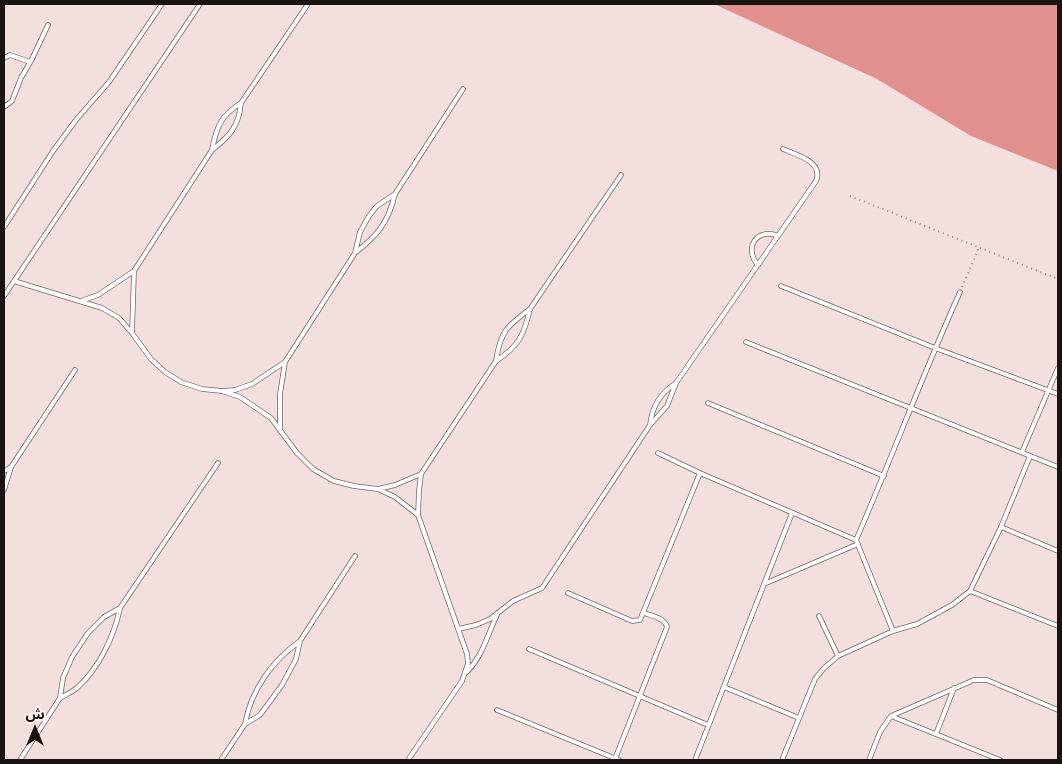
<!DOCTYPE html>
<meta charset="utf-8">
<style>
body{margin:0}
#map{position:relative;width:1062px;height:764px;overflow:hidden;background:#f3e0de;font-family:Helvetica,"Noto Sans Arabic",sans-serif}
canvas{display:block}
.frame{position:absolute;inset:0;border:5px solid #191312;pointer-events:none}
.north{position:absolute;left:10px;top:704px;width:50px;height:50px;-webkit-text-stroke:4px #feeeed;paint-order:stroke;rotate:0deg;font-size:14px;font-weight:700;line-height:20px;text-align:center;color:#191312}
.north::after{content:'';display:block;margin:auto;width:18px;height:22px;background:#191312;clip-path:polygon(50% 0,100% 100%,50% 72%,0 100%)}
</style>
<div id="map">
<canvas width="1062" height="764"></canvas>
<div class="frame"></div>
<div class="north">ش</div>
</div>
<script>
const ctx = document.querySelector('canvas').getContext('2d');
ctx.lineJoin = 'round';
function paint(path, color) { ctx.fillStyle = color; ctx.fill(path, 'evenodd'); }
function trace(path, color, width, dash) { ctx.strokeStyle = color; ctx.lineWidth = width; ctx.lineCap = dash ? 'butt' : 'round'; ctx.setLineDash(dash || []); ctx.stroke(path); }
const water = new Path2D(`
 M714,4H1058V171L971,136L877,79Z`);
const path = new Path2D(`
 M850,196L1058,279
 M962,287L979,248`);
const service = new Path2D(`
 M4,58L10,55L30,62
 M4,107L12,101L21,78L32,59L48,25
 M212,150C216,128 221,115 241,103L308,4
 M4,227L53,151L76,120L109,82L162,4
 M355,253C378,235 388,223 395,194L463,89
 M758,265C743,248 757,227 778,236
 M14,281L102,308L119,318L132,333L151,359L165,372L181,382L202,389L222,391L240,397L271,418L297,453L313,469L334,481L354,486L378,489L395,497L418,515
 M781,286L935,348L1058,394
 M4,296L200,4
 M81,301L98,295L134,271L212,150C230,136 239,126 241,103
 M132,333L134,271
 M746,342L1058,467
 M496,361C500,332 507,326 530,309L621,175
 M223,391L235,390L252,384L285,362L355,253L360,232L369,216L377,206L395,194
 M708,403L884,476
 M650,425C652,406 660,393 676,383
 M280,428V394L285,362
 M1022,452L1058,368
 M658,453L700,473L856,540L893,631
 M4,471L11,467
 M378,489L395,485L421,474
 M4,490L11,467L75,370
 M1001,527L1058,551
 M856,540C892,457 923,374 960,292
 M764,584L858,544
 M970,591L1058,626
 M568,593L632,621L640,620L700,473
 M819,616L838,656
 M458,629L476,625L490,619L513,601L542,588L650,425L667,406L676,383L816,181C824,162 797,155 783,149
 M529,649L708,725
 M467,672C483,655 487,636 497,615
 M724,687L799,718
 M60,698C65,695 72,692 77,688C99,668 114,637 120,608L218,463
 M497,710L619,760
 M891,716L1000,760
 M245,724C251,690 272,661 300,641
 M936,734L954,688
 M615,759L667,627C665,618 652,616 644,613
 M20,760L60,698L63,678L72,657L88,633L104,617L120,608
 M221,760L245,724L260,715L282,685L296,659L300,641L355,556
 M408,760L462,681L468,664L467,654L418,515L419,491L421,474L496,361C519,346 524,335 530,309
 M695,760L792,513
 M782,760L815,679L824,668L838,656L893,631L917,624L952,605L970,591L1001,527L1030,456
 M869,760L880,732L891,716L974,680H987L1058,710`);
paint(water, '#e2908d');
trace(service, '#776665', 5.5);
trace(path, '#978a88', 2, [1, 4]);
trace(service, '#fff', 4);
</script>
